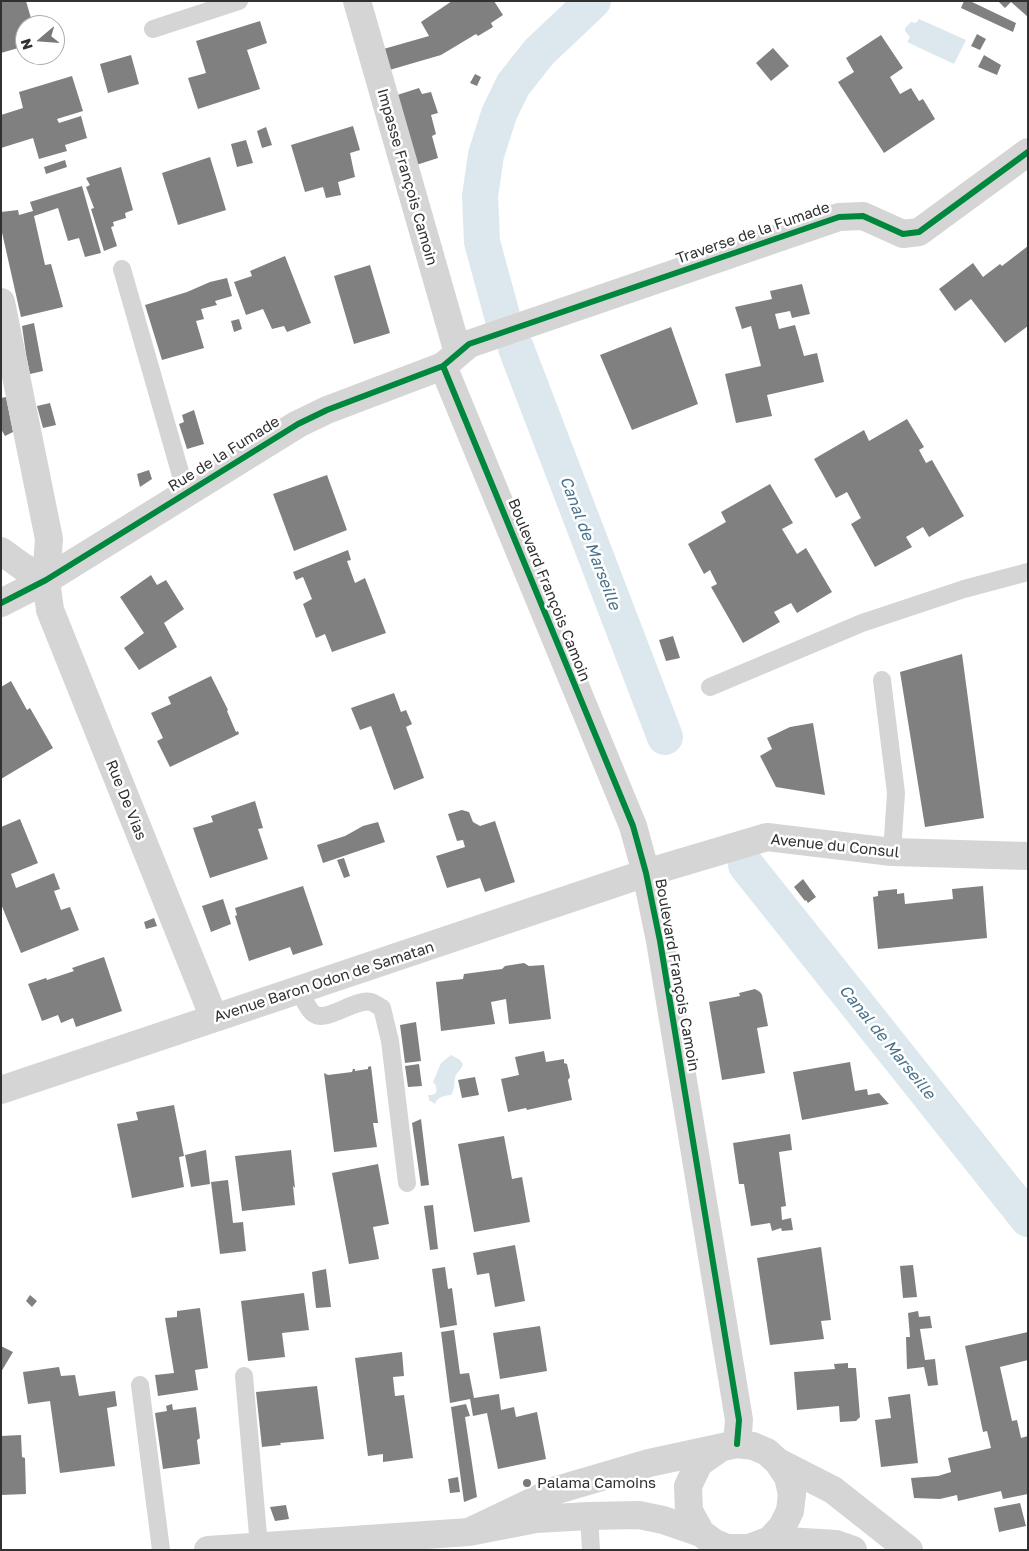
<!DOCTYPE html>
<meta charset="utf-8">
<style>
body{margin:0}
#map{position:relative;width:1029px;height:1551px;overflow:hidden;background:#fff;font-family:"Golos Text",sans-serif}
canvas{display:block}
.frame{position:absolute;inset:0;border:2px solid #313131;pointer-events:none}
.north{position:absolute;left:15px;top:15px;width:50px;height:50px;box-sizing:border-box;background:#fff;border:1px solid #adadad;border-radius:50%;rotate:252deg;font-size:14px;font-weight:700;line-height:20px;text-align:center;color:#313131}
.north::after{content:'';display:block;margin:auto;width:18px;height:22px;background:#797979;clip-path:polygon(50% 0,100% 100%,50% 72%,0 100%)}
</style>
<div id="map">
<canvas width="1029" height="1551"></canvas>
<div class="frame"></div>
<div class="north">N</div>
</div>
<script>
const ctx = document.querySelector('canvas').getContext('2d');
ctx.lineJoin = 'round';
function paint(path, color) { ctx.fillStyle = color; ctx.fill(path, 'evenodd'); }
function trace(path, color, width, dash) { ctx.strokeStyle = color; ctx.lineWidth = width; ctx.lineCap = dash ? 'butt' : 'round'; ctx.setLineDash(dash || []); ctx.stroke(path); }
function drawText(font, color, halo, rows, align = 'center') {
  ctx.font = font + ' "Golos Text",sans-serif'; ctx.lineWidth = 5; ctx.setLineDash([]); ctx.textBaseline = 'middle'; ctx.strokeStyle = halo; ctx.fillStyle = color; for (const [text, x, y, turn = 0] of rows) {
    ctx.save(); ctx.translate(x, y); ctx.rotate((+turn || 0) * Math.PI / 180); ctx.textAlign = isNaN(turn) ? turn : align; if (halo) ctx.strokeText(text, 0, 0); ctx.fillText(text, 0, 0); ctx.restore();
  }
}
const water = new Path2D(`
 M919,19L966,40L954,64L907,42L910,37L905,31V28L911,22L916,23Z
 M451,1055L460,1060L463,1064C462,1069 459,1070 456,1075C453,1082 456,1087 451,1095C444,1096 438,1096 435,1104L429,1100L428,1095H432L436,1093C437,1088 436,1085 433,1082L441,1063Z`);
const canal = new Path2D(`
 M503,319L482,242L480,196L486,155L499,114L513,85L539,52L593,1
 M516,348L665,737
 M746,865L1028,1219`);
const building = new Path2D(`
 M1,1H26L33,25H25V46L1,53Z
 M452,1H494L503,15L491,23L493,27L478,36L476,34L441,55L386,71L380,50L429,36L421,22Z
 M964,1H970L1016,23L1013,32L961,8Z
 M998,1H1028V17L1011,2L1005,8Z
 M260,21L267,43L247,50L260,89L198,109L188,78L206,73L196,41Z
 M977,34L986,39L980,50L971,46Z
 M881,35L903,68L890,77L900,94L911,88L919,101L923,99L935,119L884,153L838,82L854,72L846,58Z
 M773,48L789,66L771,81L756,63Z
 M131,55L139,84L108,93L100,64Z
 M984,55L1001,65L997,75L978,67Z
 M475,74L481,77L477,86L470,83Z
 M72,76L83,111L57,119L59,123L81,116L87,138L65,145L67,151L39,159L33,138L1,148V115L23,108L19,92Z
 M419,88L422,94L431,92L438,113L431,115L436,134L432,136L438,158L413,166L394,96Z
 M353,126L360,150L350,153L355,177L338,182L341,195L326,198L323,187L305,192L291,145Z
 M266,127L272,145L262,148L257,131Z
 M246,140L253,163L237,167L231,144Z
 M210,157L226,210L178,225L162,173Z
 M65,160L67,167L46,174L44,167Z
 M121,167L133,210L125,213L126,218L113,222L114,226L111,227L117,246L104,251L91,209L94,208L86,187L90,185L86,178Z
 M82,186L101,253L85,257L79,238L68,241L58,208L34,216L45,265L51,264L63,307L21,317L1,228V212L18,210L19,215L33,211L30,202Z
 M1028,246V326L1005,343L971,299L955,311L939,289L973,263L983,277L1000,264L1002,266Z
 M285,256L311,323L287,332L284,326L272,329L263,309L246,315L234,282L252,276L250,271Z
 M370,265L390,333L354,344L334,276Z
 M227,278L232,296L215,301L217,305L201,309L204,319L196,321L204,348L162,360L145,305L187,292L210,282Z
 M802,284L810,314L792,318L790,311L775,314L779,329L795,325L804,356L817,353L824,382L767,395L772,416L736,423L725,374L761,366L751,326L742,329L735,307L772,299L770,291Z
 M239,319L242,329L234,332L231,321Z
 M34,323L43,371L30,374L26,354L22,326Z
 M671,327L698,404L632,430L600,355Z
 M6,397L13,432L5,436L1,429V398Z
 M50,403L56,425L43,428L37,406Z
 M194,410L204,444L187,449L179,424L184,422L182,415Z
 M907,419L924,447L919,450L926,463L932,460L964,516L929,537L923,527L906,537L912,547L875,567L851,524L861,518L847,492L836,498L814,459L864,430L869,441Z
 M149,470L152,479L140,487L137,474Z
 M327,475L347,530L294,551L273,494Z
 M770,484L793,523L782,529L797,554L806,548L832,592L797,613L791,603L774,612L780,622L743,643L711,587L717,584L710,570L704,574L688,544L726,522L721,512Z
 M348,550L351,560L347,561L355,583L365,578L386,633L332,652L325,634L316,638L303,604L312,599L303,577L296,580L293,572Z
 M151,575L157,585L166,580L184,609L164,623L177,647L139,670L124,648L144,633L120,597Z
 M673,636L680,658L666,661L659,640Z
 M962,654L984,818L925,827L900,672Z
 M211,676L228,710L227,711L236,732L238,731L239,734L170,767L157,741L163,738L151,713L171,704L168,697Z
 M11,681L27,710L30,708L53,748L1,779V687Z
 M394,693L401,712L406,710L412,724L406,727L424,778L394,790L371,726L360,730L351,708Z
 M813,723L825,795L776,787L760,756L772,749L767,738L790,727Z
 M255,801L263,828L258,829L268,859L210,878L193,828L213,822L211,816Z
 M462,810L469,812L473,822L480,826L495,821L515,882L485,892L480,878L447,888L436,856L465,847L463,840L457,841L448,814Z
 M20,819L38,863L11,874L16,888L54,873L60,889L54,891L61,910L70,907L79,930L21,953L1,904V827Z
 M378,822L385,842L323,863L317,845L345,836L363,826Z
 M344,858L350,876L344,878L337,860Z
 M803,879L816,897L808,903L806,900L805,901L794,887Z
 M303,886L323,945L293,955L290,947L249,961L235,916L237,915L235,908Z
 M983,886L987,938L878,949L873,897L878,896V891L897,889V894L904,893L905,904L953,899L952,889Z
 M223,899L231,924L211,932L202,906Z
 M154,918L157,926L146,929L144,922Z
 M104,957L122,1011L76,1027L73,1018L61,1023L58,1015L42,1021L28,984L46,978L47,980L74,971L72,968Z
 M524,963L529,966L544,965L551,1019L509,1024L506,999L491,1002L495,1024L441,1031L436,982L463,979L464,974L502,969L505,966Z
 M755,989L760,992L762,995L768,1026L757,1028L765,1073L722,1080L709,1002L740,996L739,993Z
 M416,1022L421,1061L405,1063L400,1025Z
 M544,1051L546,1062L564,1059V1063L567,1064L570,1077L568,1080L572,1100L527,1110L526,1108L508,1112L501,1079L519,1075L515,1057Z
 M850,1062L855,1091L867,1089L868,1095L879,1093L889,1104L802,1120L793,1072Z
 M419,1064L422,1086L408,1087L405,1066Z
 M371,1066L378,1123H373L377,1147L334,1152L324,1073L328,1075L352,1072L353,1069H355V1071L368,1069V1067Z
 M475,1077L479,1095L462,1098L458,1080Z
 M174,1105L184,1156L179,1157L184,1187L132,1198L117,1124L138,1120L136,1112Z
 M421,1119L429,1185L421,1186L412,1123Z
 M790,1134L792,1150L779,1152L786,1206L781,1207L782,1220L791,1218L793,1230L782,1231L781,1228L772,1231L770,1223L751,1226L744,1184H739L733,1143Z
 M504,1136L512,1179L522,1177L530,1222L474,1232L458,1144Z
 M206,1150L210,1184L191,1187L185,1155Z
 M291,1150L295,1188L293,1186L295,1205L242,1211L235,1156Z
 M378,1164L389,1224L373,1227L379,1259L349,1264L332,1173Z
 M228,1180L233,1223L243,1222L246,1251L220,1254L211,1182Z
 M433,1205L438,1249L430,1250L424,1206Z
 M515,1245L525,1301L495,1307L489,1273L477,1275L473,1253Z
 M821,1247L831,1320L821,1321L824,1339L770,1345L757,1258Z
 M913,1265L917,1297L903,1298L900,1266Z
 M445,1267L448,1289L452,1288L457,1325L440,1328L432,1269Z
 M326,1269L331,1307L316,1308L312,1272Z
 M304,1293L309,1330L282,1333L285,1357L248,1361L241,1301Z
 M30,1295L37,1301L32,1307L26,1301Z
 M200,1308L208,1368L195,1370L198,1390L158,1396L155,1375L174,1373L165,1318L177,1317V1311Z
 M918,1311L919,1317L930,1316L932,1328L920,1329L925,1360L935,1359L938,1385L928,1386L924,1367L907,1369L906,1337H910L908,1313Z
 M540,1326L547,1371L500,1379L493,1333Z
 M454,1330L460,1374L469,1373L474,1398L499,1394L501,1410L514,1407L516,1417L537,1412L546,1459L498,1469L487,1413L473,1416L470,1399L450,1403L441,1332Z
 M1028,1332V1360L1000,1367L1012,1421L1017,1420L1021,1438L1028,1436V1494L1003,1499L1001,1491L958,1501L957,1495L940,1499L914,1498L911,1478L938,1476L951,1472L948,1458L991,1448L987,1431L983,1432L965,1346Z
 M1,1346L13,1352L1,1372Z
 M402,1352L404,1376L393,1377L395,1396L404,1395L413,1458L383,1462V1454L368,1456L355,1358Z
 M848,1363V1368H856L860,1417L856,1421L840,1422L839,1406L797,1410L794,1372L835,1369L834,1364Z
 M59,1367L61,1376L75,1375L79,1396L115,1391L117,1406L107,1408L115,1466L60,1473L50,1401L28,1404L23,1372Z
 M317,1386L324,1439L280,1443L281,1445L262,1447L256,1392Z
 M910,1394L918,1463L881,1467L875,1420L891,1418L888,1397Z
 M172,1404L173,1410L196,1407L200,1438L197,1440L200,1464L163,1469L155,1413L167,1411L166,1406Z
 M466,1404L470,1416L465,1417L477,1497L464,1502L451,1407Z
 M21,1435L22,1457L25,1458L26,1494L1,1495V1436Z
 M458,1477L460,1492L450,1493L448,1479Z
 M1020,1503L1026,1526L999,1532L994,1508Z
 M286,1505L289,1519L275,1521L270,1507Z`);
const service = new Path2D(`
 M153,29L239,1
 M122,269L186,493
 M882,680L896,793L892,852
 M710,687L862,623L964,589L1028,572
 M300,990C303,997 307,1009 314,1014C327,1023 355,998 371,1002C375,1003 378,1006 382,1008L390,1041L407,1183
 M244,1376L259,1546
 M140,1385L161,1550
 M589,1516L591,1550`);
const minor = new Path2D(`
 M357,1L458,353
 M1,302L49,539L46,580L50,610L214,1018
 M443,366L633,826L646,873L660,941L739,1420L737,1444
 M1,551L23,567L46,580
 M1,603L46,580L298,424L327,410L443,366L469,344L839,217L863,216L903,234L919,232L1028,152
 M1,1090L646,873L767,837L892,852L1028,856
 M778,1462L833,1490L909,1550
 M469,1532L557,1490L649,1463L737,1444L753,1446L767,1452L778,1462L788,1477L792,1494L790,1511L782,1527L770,1540L749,1548H727L713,1542L701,1533L689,1511L688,1486L699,1463L719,1449
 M770,1540L836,1544L853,1550
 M208,1550L469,1532L536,1519L589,1516L639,1515L663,1520L701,1533`);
const cycleway = new Path2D(`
 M443,366L633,826L646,873L660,941L739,1420L737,1444
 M1,603L46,580L298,424L327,410L443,366L469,344L839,217L863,216L903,234L919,232L1028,152`);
const markers = [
 [527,1483,5,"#797979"]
];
const streetNames = [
 ["Impasse François Camoin",407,177,74],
 ["Traverse de la Fumade",753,233,-19],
 ["Rue de la Fumade",224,454,-32],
 ["Boulevard François Camoin",549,590,68],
 ["Rue De Vias",126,800,68],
 ["Avenue du Consul",835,846,6],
 ["Boulevard François Camoin",677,975,80],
 ["Avenue Baron Odon de Samatan",324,982,-18]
];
const poiNames = [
 ["Palama Camoins",537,1483]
];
const waterNames = [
 ["Canal de Marseille",590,543,69],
 ["Canal de Marseille",887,1042,51]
];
paint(water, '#dce8ee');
trace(canal, '#dce8ee', 36);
paint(building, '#808080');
trace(service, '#d5d5d5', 18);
trace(minor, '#d5d5d5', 28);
trace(cycleway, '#00873e', 6);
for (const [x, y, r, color] of markers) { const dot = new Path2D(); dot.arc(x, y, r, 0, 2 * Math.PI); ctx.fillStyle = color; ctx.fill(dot); trace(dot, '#fff', 2); }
drawText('15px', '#313131', '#fff', streetNames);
drawText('15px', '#313131', '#fff', poiNames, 'left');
drawText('italic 16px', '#48728b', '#fff', waterNames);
</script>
